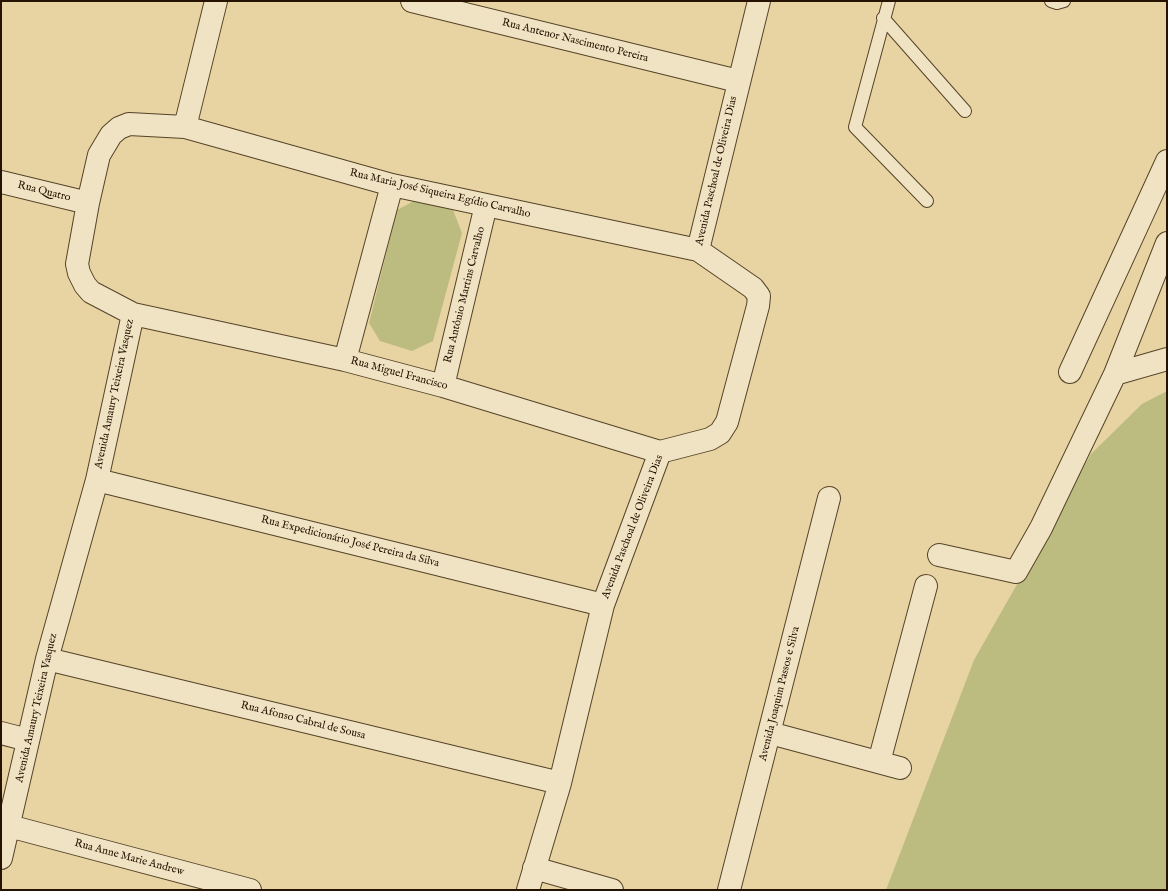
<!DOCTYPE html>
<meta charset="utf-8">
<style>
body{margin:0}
#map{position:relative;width:1168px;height:891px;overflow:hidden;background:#e7d4a2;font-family:"IM FELL English",serif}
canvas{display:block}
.frame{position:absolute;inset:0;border:2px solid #251300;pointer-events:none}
</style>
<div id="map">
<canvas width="1168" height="891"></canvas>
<div class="frame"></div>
</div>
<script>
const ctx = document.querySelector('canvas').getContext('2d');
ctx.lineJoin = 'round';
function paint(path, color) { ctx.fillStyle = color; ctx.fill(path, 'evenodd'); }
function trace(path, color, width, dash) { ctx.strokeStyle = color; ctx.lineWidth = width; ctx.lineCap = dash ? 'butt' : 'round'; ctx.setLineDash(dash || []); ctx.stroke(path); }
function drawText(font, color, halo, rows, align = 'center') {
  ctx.font = font + ' "IM FELL English",serif'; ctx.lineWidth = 3; ctx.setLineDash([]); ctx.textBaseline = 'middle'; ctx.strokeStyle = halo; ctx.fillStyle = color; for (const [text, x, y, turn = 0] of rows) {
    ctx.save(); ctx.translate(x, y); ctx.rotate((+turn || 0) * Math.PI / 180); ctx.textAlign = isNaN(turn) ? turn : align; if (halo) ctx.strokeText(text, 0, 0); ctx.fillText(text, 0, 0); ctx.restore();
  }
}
const green = new Path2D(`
 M414,201L453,210L462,233L433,341L412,351L380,341L369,323L397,210Z
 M1167,391V890H886L974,660L1091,454L1142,404Z`);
const lane = new Path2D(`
 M889,1L855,127L927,201
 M1051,1L1057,3L1064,1
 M883,18L965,111`);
const street = new Path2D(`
 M412,1L738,81
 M129,124L185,127L392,185L698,250L753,288L759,296L758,306L727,422L720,433L710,439L660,452L443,386L345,360L133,314L91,292L85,285L79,273L77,264L88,203L99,155L111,135L119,128Z
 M185,127L216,1
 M1,182L88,203
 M698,250L759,1
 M345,360L392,185
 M1070,372L1167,161
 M1115,374L1167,359
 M443,386L486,205
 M97,480L603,605
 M939,555L1016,572L1041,528L1115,374L1167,243
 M47,659L560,783
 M1,733L28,740
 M770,733L900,768
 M879,762L926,586
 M9,826L250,890
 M1,858L47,659L97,480L133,314
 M534,868L612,890
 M528,890L560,783L603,605L660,452
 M729,890L829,498`);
const streetNames = [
 ["Rua Antenor Nascimento Pereira",575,41,14],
 ["Avenida Paschoal de Oliveira Dias",717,171,-77],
 ["Rua Quatro",44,192,14],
 ["Rua Maria José Siqueira Egídio Carvalho",440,194,13],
 ["Rua Antônio Martins Carvalho",465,295,-76],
 ["Rua Miguel Francisco",399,374,15],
 ["Avenida Amaury Teixeira Vasquez",115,394,-78],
 ["Avenida Paschoal de Oliveira Dias",633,527,-69],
 ["Rua Expedicionário José Pereira da Silva",350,542,14],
 ["Avenida Joaquim Passos e Silva",780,694,-76],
 ["Avenida Amaury Teixeira Vasquez",37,708,-77],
 ["Rua Afonso Cabral de Sousa",303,721,14],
 ["Rua Anne Marie Andrew",129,858,15]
];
paint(green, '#bcbb80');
trace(lane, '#564328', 14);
trace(street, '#564328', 24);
trace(lane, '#efe3c3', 12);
trace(street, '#efe3c3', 22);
drawText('11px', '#251300', '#efe3c3', streetNames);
</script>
